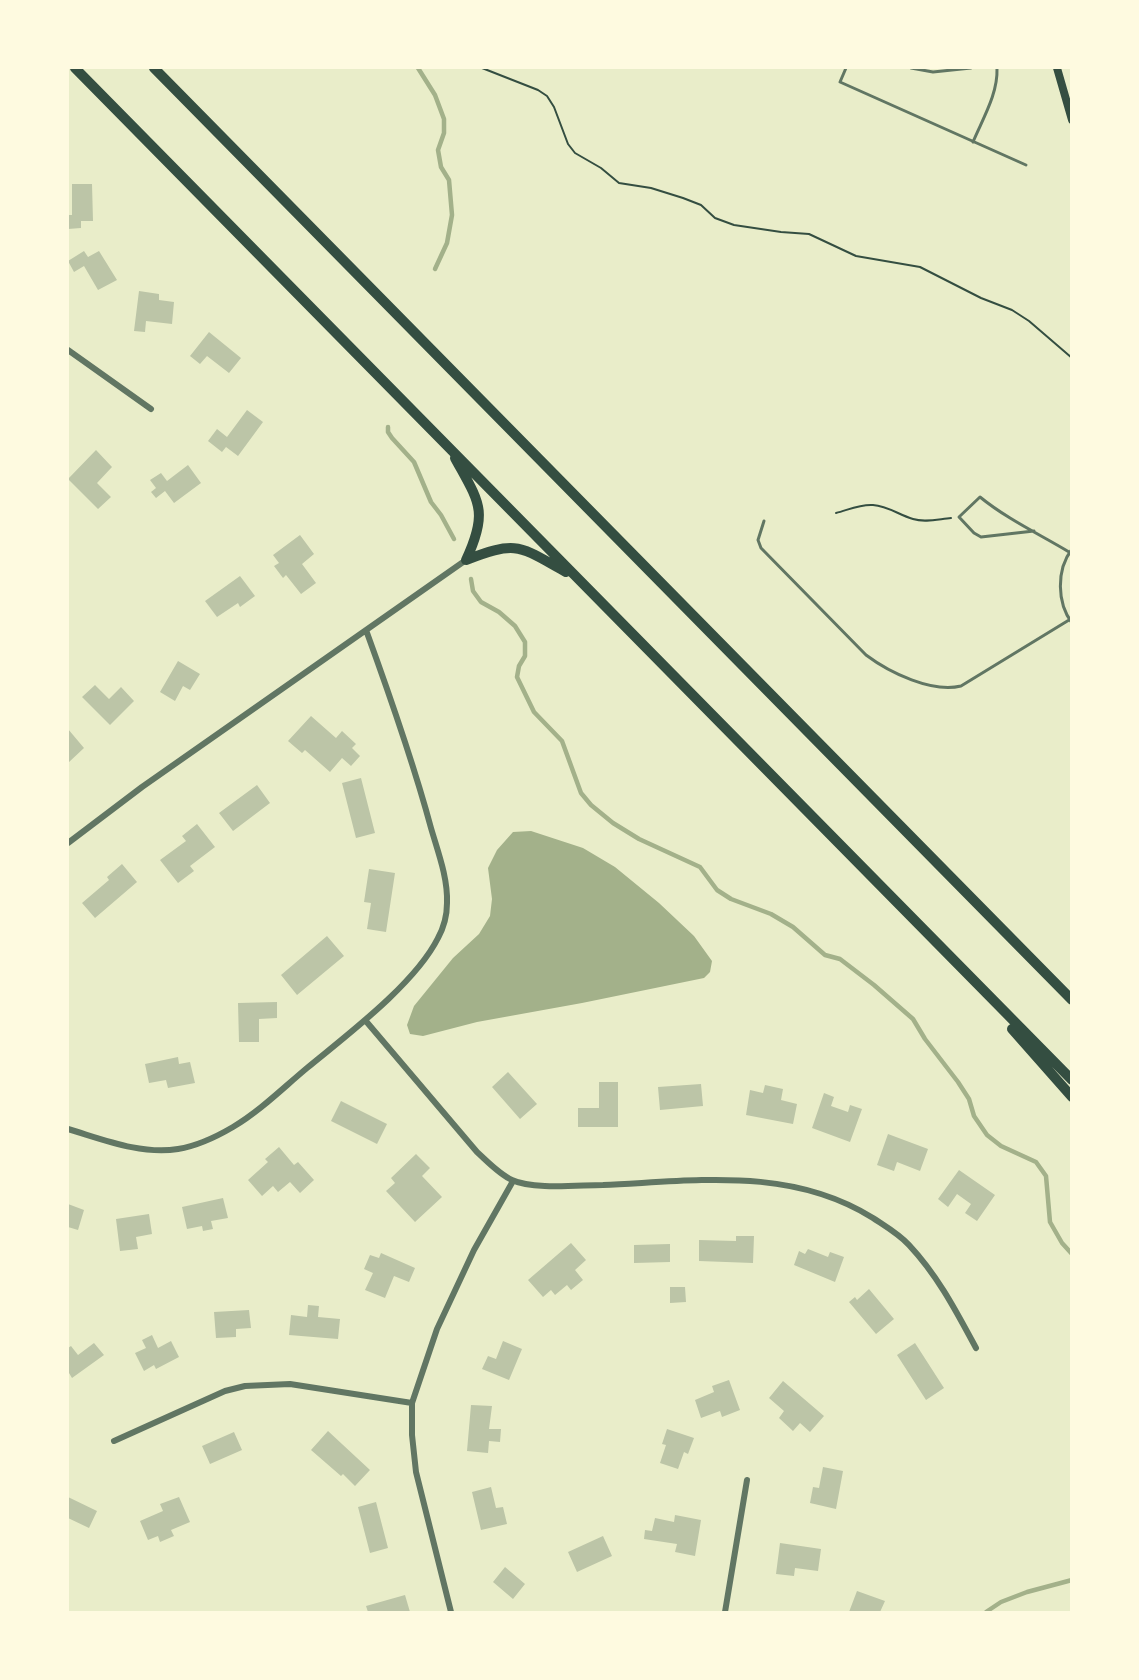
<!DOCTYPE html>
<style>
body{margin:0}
#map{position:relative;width:1139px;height:1680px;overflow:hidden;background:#e9edc9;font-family:"Golos Text",sans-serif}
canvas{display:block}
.frame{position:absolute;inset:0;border:69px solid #fefae0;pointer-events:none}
</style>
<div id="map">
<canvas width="1139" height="1680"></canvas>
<div class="frame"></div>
</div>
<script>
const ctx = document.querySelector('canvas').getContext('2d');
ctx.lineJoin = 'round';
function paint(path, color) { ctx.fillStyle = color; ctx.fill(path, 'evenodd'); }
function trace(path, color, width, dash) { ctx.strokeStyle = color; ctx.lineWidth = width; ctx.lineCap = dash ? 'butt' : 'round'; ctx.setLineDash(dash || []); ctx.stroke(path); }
const water = new Path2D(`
 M531,831L583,848L615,867L659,903L694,936L712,961L710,972L704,978L582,1003L477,1022L423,1036L410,1034L407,1025L414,1006L453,958L479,934L490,916L492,899L488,868L497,850L513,832Z`);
const stream = new Path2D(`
 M418,68L435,95L444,119V133L438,150L441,167L449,180L452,215L447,243L435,269
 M388,427V432L392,438L414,462L431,502L441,515L454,539
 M471,579L473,591L481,602L499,612L515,626L525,642V656L519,666L517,677L534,712L562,741L581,793L591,805L613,823L639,839L700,867L717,890L731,899L771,914L793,927L825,955L840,959L874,985L913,1019L925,1039L958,1082L969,1099L974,1116L987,1135L1001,1146L1036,1162L1046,1176L1050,1222L1062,1243L1072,1254
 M986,1612L1001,1602L1027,1592L1072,1580`);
const building = new Path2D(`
 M72,184H92L93,221H81V228L68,229V215H72Z
 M84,251L88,257L99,251L117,280L98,290L84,266L74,272L68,261Z
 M139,291L159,294V300L174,302L172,324L146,321L145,332L134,331Z
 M209,332L241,358L229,373L207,356L200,364L190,356Z
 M247,410L263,422L238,456L226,447L222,452L208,441L217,429L227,437Z
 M96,450L112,467L97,483L111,497L98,509L68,479Z
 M188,465L201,483L174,503L165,491L156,498L151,492L156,488L150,480L161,473L167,481Z
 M300,535L314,554L302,564L316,583L301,594L286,575L283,578L274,566L279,563L273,555Z
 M240,576L255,596L240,607L238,603L217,617L205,601Z
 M178,661L200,674L190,690L183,686L175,701L160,692Z
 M95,685L109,699L121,687L134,701L110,725L82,697Z
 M311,716L336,738L342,731L356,744L352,748L360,756L351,766L342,758L330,772L305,750L302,753L288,741Z
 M68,729L84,748L68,763Z
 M361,778L375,833L356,838L342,783Z
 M257,785L270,803L233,831L219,813Z
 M197,824L215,847L190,866L194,871L178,883L160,860L186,841L182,836Z
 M122,864L137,882L95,918L82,903L109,880L107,877Z
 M369,869L395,873L386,932L367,929L371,903L364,902Z
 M327,936L344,956L297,995L281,975Z
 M277,1002V1018L259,1019V1042H239L238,1003Z
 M178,1057L179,1064L190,1062L195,1083L168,1088L166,1080L149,1083L145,1064Z
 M508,1072L537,1104L520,1119L492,1087Z
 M599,1082H618V1127H578V1108H599Z
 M701,1084L703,1106L660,1110L658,1087Z
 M765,1085L783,1089L781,1100L797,1104L793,1124L746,1115L750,1090L763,1093Z
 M824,1093L834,1097L831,1106L848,1112L850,1105L862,1109L850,1142L812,1128Z
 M341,1101L387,1124L377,1144L331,1121Z
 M888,1134L928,1149L920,1171L897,1162L894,1171L877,1165Z
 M279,1147L294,1165L298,1162L314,1180L300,1193L290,1182L278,1192L273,1186L262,1196L248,1180L268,1162L265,1159Z
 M416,1154L430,1168L422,1176L442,1197L415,1222L386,1191L395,1183L391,1178Z
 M959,1170L995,1195L977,1221L965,1213L971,1204L957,1194L948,1207L938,1199Z
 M223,1198L228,1218L211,1221L213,1229L203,1231L202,1226L187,1229L182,1207Z
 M68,1204L84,1210L78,1230L68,1227Z
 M149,1214L152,1234L136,1237L138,1249L120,1251L116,1219Z
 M736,1236H754L753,1263L699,1261V1240L736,1241Z
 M571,1243L586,1260L575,1270L583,1280L571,1290L567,1285L555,1295L551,1290L543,1297L528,1280Z
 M670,1244V1262L634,1263V1245Z
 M808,1249L828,1257L830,1252L844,1257L835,1282L794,1265L799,1251L805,1254Z
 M381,1253L415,1268L409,1282L394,1276L385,1298L365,1290L373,1273L364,1269L370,1255L379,1258Z
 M670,1287H685L686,1302L670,1303Z
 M869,1289L894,1319L876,1334L849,1302L855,1297L857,1300Z
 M308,1305L319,1306L318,1317L340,1319L338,1339L289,1335L291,1315L307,1317Z
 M249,1310L251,1328L236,1329V1337L216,1338L214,1312Z
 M152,1335L158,1348L171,1341L179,1357L156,1369L154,1365L144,1371L135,1353L146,1348L142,1340Z
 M503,1341L522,1349L509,1380L482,1369L488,1356L496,1359Z
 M94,1343L104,1355L72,1378L69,1373L68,1374V1348L71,1346L78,1355Z
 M915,1343L944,1388L926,1400L897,1355Z
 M729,1380L740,1410L722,1417L720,1411L701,1418L695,1400L714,1392L712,1386Z
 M783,1381L824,1416L810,1432L800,1423L793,1431L779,1418L784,1411L769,1398Z
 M471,1405L492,1406L489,1429H501L500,1442L489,1441L488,1453L467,1451Z
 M667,1429L694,1438L688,1454L684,1452L678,1469L660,1463L666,1445L662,1444Z
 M328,1431L370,1470L355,1486L343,1474L341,1476L311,1450Z
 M234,1432L242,1450L210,1464L202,1446Z
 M823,1467L843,1471L836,1509L810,1503L813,1487L819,1488Z
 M491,1487L496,1508L503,1507L507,1524L481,1530L472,1492Z
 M68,1497L97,1511L89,1528L68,1518Z
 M179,1497L190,1522L171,1530L174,1536L160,1542L158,1536L148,1540L140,1521L163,1511L160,1504Z
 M376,1502L388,1548L370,1553L358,1507Z
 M675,1515L701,1520L695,1556L675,1552L677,1544L644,1539L645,1530L652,1531L655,1518L674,1522Z
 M603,1536L612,1556L577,1572L568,1552Z
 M780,1543L821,1549L818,1571L795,1568L794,1576L776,1574Z
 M505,1567L525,1584L513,1599L493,1582Z
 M857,1591L885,1601L880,1612H849Z
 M405,1595L410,1612H368L366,1606Z`);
const path = new Path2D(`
 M482,68L538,90L547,96L554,107L568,144L575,153L601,168L619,183L651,188L683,198L701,205L715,218L734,225L781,232L809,234L856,256L920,267L981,298L1012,310L1029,321L1072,358
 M836,513C848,510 860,504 873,505C888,506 899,515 913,519C925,523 939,519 951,518`);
const service = new Path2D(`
 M846,68L840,82L1026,165
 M911,68L933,72L971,68
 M973,142C983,118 998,94 997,68
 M764,521L758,540L761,548L866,655C890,673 932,693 961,686L1069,620
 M1034,531L981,537L974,533L959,517L980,497C1007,519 1039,534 1069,552
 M1072,549C1056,570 1057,603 1072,623`);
const minor = new Path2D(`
 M68,350L151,409
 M68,843L142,787L466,560
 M365,1020L477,1152C488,1162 499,1174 512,1180C533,1190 579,1185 603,1185C695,1181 790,1166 873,1218C885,1226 899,1234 909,1245C938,1276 956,1311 976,1348
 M68,1129C102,1139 141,1155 178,1149C197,1146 216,1137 233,1127C260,1111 283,1088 307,1068C347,1035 415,984 438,938C444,927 447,915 447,903C448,878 438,852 431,828C413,761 390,696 366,630
 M114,1441L225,1391L245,1386L290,1384L412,1403
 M451,1612L416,1472L412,1435V1403L437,1329L474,1250L513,1181
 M725,1612L747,1480`);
const secondary = new Path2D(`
 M1057,68L1072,120`);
const motorway = new Path2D(`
 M75,68L1072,1080
 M154,68L1072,1000
 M455,458C479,502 489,511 466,560
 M466,560C518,540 519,546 566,572
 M1012,1029L1072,1097`);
paint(water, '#a3b18a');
trace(stream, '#a3b18a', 4.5);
paint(building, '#bcc5a7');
trace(path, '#344e41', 2);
trace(service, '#617663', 3);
trace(minor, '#617663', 6);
trace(secondary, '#344e41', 8);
trace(motorway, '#344e41', 10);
</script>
